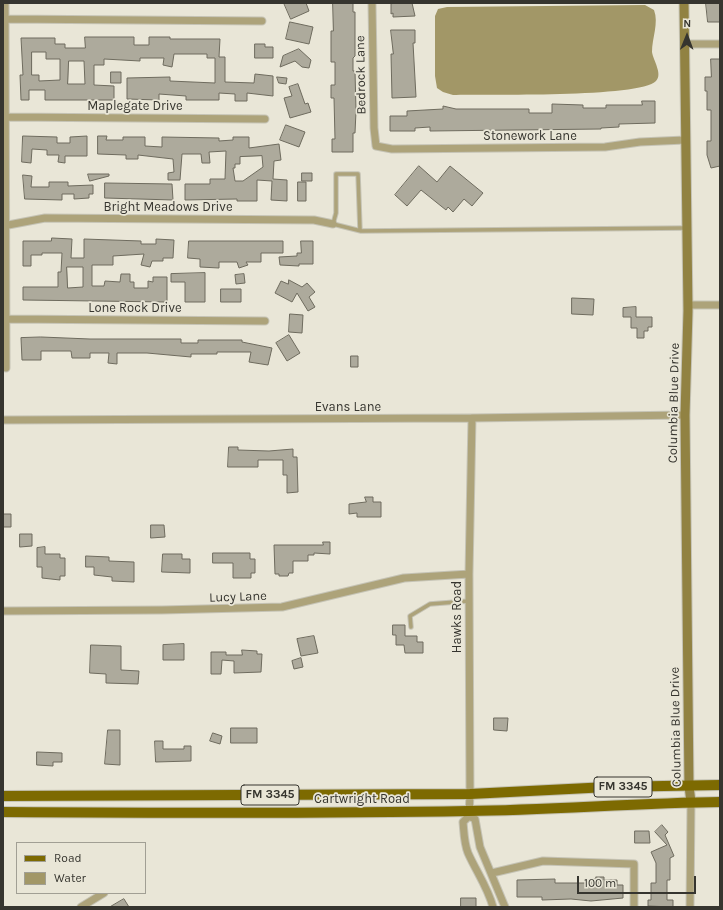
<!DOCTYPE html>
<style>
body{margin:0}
#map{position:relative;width:723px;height:910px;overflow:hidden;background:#e9e6d7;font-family:Karla,sans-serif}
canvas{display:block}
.frame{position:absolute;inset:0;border:4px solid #36352f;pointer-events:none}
.legend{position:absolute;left:16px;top:842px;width:130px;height:52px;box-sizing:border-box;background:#e9e6d7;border:1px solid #a19f94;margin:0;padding:5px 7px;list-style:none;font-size:12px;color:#36352f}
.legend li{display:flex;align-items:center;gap:8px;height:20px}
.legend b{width:20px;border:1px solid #a19f94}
.north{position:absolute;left:667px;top:16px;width:40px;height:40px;-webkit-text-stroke:3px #e9e6d7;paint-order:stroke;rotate:1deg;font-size:11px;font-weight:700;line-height:16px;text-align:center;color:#36352f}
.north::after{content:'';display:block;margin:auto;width:14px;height:18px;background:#36352f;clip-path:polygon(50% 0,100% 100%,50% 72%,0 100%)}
.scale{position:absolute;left:577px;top:876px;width:119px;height:18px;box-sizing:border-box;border:2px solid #36352f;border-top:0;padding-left:5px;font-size:12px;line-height:14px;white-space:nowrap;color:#36352f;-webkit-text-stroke:3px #e9e6d7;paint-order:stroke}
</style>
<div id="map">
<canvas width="723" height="910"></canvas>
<div class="frame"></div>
<ul class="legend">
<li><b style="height:5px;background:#7d6a01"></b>Road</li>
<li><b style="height:11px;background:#a29767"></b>Water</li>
</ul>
<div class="north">N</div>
<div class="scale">100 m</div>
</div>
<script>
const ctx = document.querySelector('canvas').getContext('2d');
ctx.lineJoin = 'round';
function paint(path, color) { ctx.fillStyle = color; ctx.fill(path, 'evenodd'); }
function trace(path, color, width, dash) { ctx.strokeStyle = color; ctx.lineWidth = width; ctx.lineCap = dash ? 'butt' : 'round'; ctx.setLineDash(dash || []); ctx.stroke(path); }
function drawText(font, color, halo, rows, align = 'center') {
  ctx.font = font + ' Karla,sans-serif'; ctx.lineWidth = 3.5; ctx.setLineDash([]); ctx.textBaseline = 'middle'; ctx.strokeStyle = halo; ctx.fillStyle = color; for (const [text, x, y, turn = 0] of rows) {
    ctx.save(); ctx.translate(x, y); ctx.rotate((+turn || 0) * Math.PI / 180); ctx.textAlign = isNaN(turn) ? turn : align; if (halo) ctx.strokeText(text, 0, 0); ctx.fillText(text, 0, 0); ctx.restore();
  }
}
const water = new Path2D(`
 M645,5L654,10C659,23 652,38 652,52C653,60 663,74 656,81C640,98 484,94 453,95L443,92L437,88L435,76V16L438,9L447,7Z`);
const building = new Path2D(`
 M284,3H306L309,11L291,19Z
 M333,3H353V12H355V56L353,58V71H355L356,111L355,133H353V152H332V139H335L334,98H331V85H335V62H331V31H333Z
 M412,3L415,16L393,17V13L391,14V4Z
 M706,3H720V22H708Z
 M290,22L313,27L309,44L286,39Z
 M391,30H415V43H413L416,97L392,98L391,54H393Z
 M85,37H134V45H149V37H170V39H220L219,57H225V82L254,83L255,74L273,76V96L247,93V101H235V94L219,93V100H186V96L159,94V100L127,99V78L170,77V81L215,83V58H207V54H174L172,67L163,65L164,58H140V61L104,59V65H94V85L114,86V100H45V90H29V100H21L20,75H23L21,38H55V44H65V48H85ZM32,52H46V59H60V80L39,81V75H32ZM69,61H84L85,84H68Z
 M255,44H265V47H273V58H255Z
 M299,49L311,60L309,68L302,67L295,61L280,67L283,56Z
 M711,59H720V166L711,168L707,155V141H711V110H707V91H705V77H711Z
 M111,72H121V83H111Z
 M277,77L287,78L286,84L279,83Z
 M298,84L305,104L308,103L311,112L290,118L284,98L292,96L289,87Z
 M642,101H655V123L619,124V127L601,128V129L430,131V127L415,128V131H390V116H407V111L443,109V106L456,109H529V113H552V104L583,105V108H606V105H642Z
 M286,125L305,132L299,147L280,140Z
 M23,136L57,137V143H70V137L87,136V156H65V163L58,162L59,155H47V150L32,149L31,163L22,162Z
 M98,136H107L106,140H123V137H145V146L162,147V137L219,138V141L233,140V137H249V148L279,144L281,160L274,161L273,179L287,180V201L271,200L272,181L257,180V201H237V199L185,200V184H210V179H225L226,151L209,152L210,163H202L201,154H182L180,180H168V173L174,172L173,159L138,155V159H126V155L98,154ZM262,156L263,167L243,181H235L233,168H235V164H240V157Z
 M419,166L437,182L450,166L483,193L472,206L464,199L453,212L448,207L446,210L421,190L407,206L395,195Z
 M302,173H312V181H302Z
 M88,174H109V176L90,181Z
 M23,175L32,176L31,187H49V182H68V186L93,185V194H89V198L74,199V194H62V200L25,199Z
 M298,182H306V201H298Z
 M105,183L172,184L173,200L105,198Z
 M52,238L72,239L71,258H84V239L141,241V244H156V239L174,240L173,258H163V261H152L150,267L141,265L144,254L113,256V265H92V286H104L105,281L120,282L121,274H130V282H134V288H148V281L153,282V277H167V302L23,300V287H58V272H61L62,253H42V255H31V266H23V241H51ZM67,267H83V287L68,288Z
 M189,241H283V253H261V262H246L248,265L239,268L237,262H219V268L200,267V259L188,258Z
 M301,241H313V264H299V266L280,265L279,257L297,256V253H301Z
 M205,273V302H185V282H171V274Z
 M244,274L245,283L236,284L235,275Z
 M289,280L302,287L307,283L315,292L309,297L315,307L308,311L297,293L292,302L275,293L281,281L288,284Z
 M221,289H241V302H221Z
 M572,298L594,299L593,315L572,314Z
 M636,307V317H652V327H648V331H644V338H637V328H631V317H623V308Z
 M290,314L303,315L302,333L289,332Z
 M289,335L300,353L287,361L276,343Z
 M41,337L90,339H181V343H198V340H242V342L272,348L268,365L249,362L251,352H217V354H191V357L147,353H117V364L108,363L109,353H90V358H72L71,351H41V360H22L21,338Z
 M351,356H358V367H351Z
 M229,447H238V450L269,451L293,449V457H297L298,492L287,493V475H283V460H258V467H228Z
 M365,497H373V502H381V517H357V513L349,514V504L366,502Z
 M3,514H11V527H3Z
 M151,525H164L165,537L151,538Z
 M20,534H32V546L20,547Z
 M323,542H330V554L314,553V555H308V561H293V573H289L288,576H279V574H275L274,545H323Z
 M45,547V554H60V558H65V576H60V580L42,578V567H37V548Z
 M213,553H250V559H255V573H251V578H233V563H213Z
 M163,554H182V559H190V573L162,572Z
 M86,556L109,557V561L134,562V582L112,581V577L94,575V567H86Z
 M393,625H405V636H417V642H423V653H405L404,645H396V635H393Z
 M314,636L318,653L301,656L297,639Z
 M184,644V660H163V645Z
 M91,645L121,646V670L139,671L138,684L106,683V674L90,673Z
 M242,650L257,651V654H262L261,672L234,673V661L222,660L221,674H211V652H226V655H242Z
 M301,658L303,667L294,669L292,661Z
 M494,718H508L507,731L494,730Z
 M231,728H257V743H231Z
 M108,730H120V765L105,764Z
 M213,733L222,736L220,744L210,741Z
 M155,741H163V749H184V746H191V761L156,762Z
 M37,752L62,753V762H53V766L37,765Z
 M662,825L668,832L665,835L674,856L670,858V880H667V900H673V907L648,906V900H651V883H656V863L651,852L667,845L655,832Z
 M635,831H649L650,843H635Z
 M596,877H604V880H617V885H623V898L591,901L571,899L542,900V897H517V880L555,879V883H590V879H596Z
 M461,898H476V907H461Z
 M124,899L129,907H110Z`);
const lane = new Path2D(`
 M360,230L358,174H336V213L333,224L361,231L686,228
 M411,627L410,616L430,604L469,601`);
const street = new Path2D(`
 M5,3L6,368
 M372,3L374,128L376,146L392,149L605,147L640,142L685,140
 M5,19L262,21
 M684,44H720
 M6,117L265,119
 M3,226L45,218L314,220L333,224
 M688,305H720
 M6,319L265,321
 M472,418L469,574L470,794L469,816L463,822C464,832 464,843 468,853C476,871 488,888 493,907
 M3,420L472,418L685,415
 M3,611L162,610L282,607L404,578L469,574
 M469,816L475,819L480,847L505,907
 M492,873L543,861L634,864V907
 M81,907L104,893
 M690,907L691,802`);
const secondary = new Path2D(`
 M684,3L688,311L685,415L689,786L691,802`);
const primary = new Path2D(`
 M3,796L470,794L608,787L720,785
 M3,812C158,813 313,814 468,811C552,810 636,803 720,802`);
const shields = [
 [623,787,58],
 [270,795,58]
];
const shieldNames = [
 ["FM 3345",623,787],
 ["FM 3345",270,795]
];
const streetNames = [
 ["Bedrock Lane",361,75,-91],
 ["Maplegate Drive",135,106],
 ["Stonework Lane",530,136],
 ["Bright Meadows Drive",168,207],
 ["Lone Rock Drive",135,308],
 ["Columbia Blue Drive",674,403,-89],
 ["Evans Lane",348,407],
 ["Lucy Lane",238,597,-2],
 ["Hawks Road",457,617,-90],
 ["Columbia Blue Drive",676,727,-91],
 ["Cartwright Road",362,799]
];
paint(water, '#a29767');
paint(building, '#adaa9c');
trace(building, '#6e6b5e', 1);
trace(lane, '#c5c3b5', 5.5);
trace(street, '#c5c3b5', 9);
trace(secondary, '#c5c3b5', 11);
trace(primary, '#c5c3b5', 12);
trace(lane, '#ada37a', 3.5);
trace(street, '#ada37a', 7);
trace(secondary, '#918242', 9);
trace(primary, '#7d6a01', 10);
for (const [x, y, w] of shields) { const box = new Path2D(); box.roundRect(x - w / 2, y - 10, w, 20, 3); ctx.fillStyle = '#e9e6d7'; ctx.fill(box); trace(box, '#36352f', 1); }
drawText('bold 12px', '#36352f', null, shieldNames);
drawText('13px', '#36352f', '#e9e6d7', streetNames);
</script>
